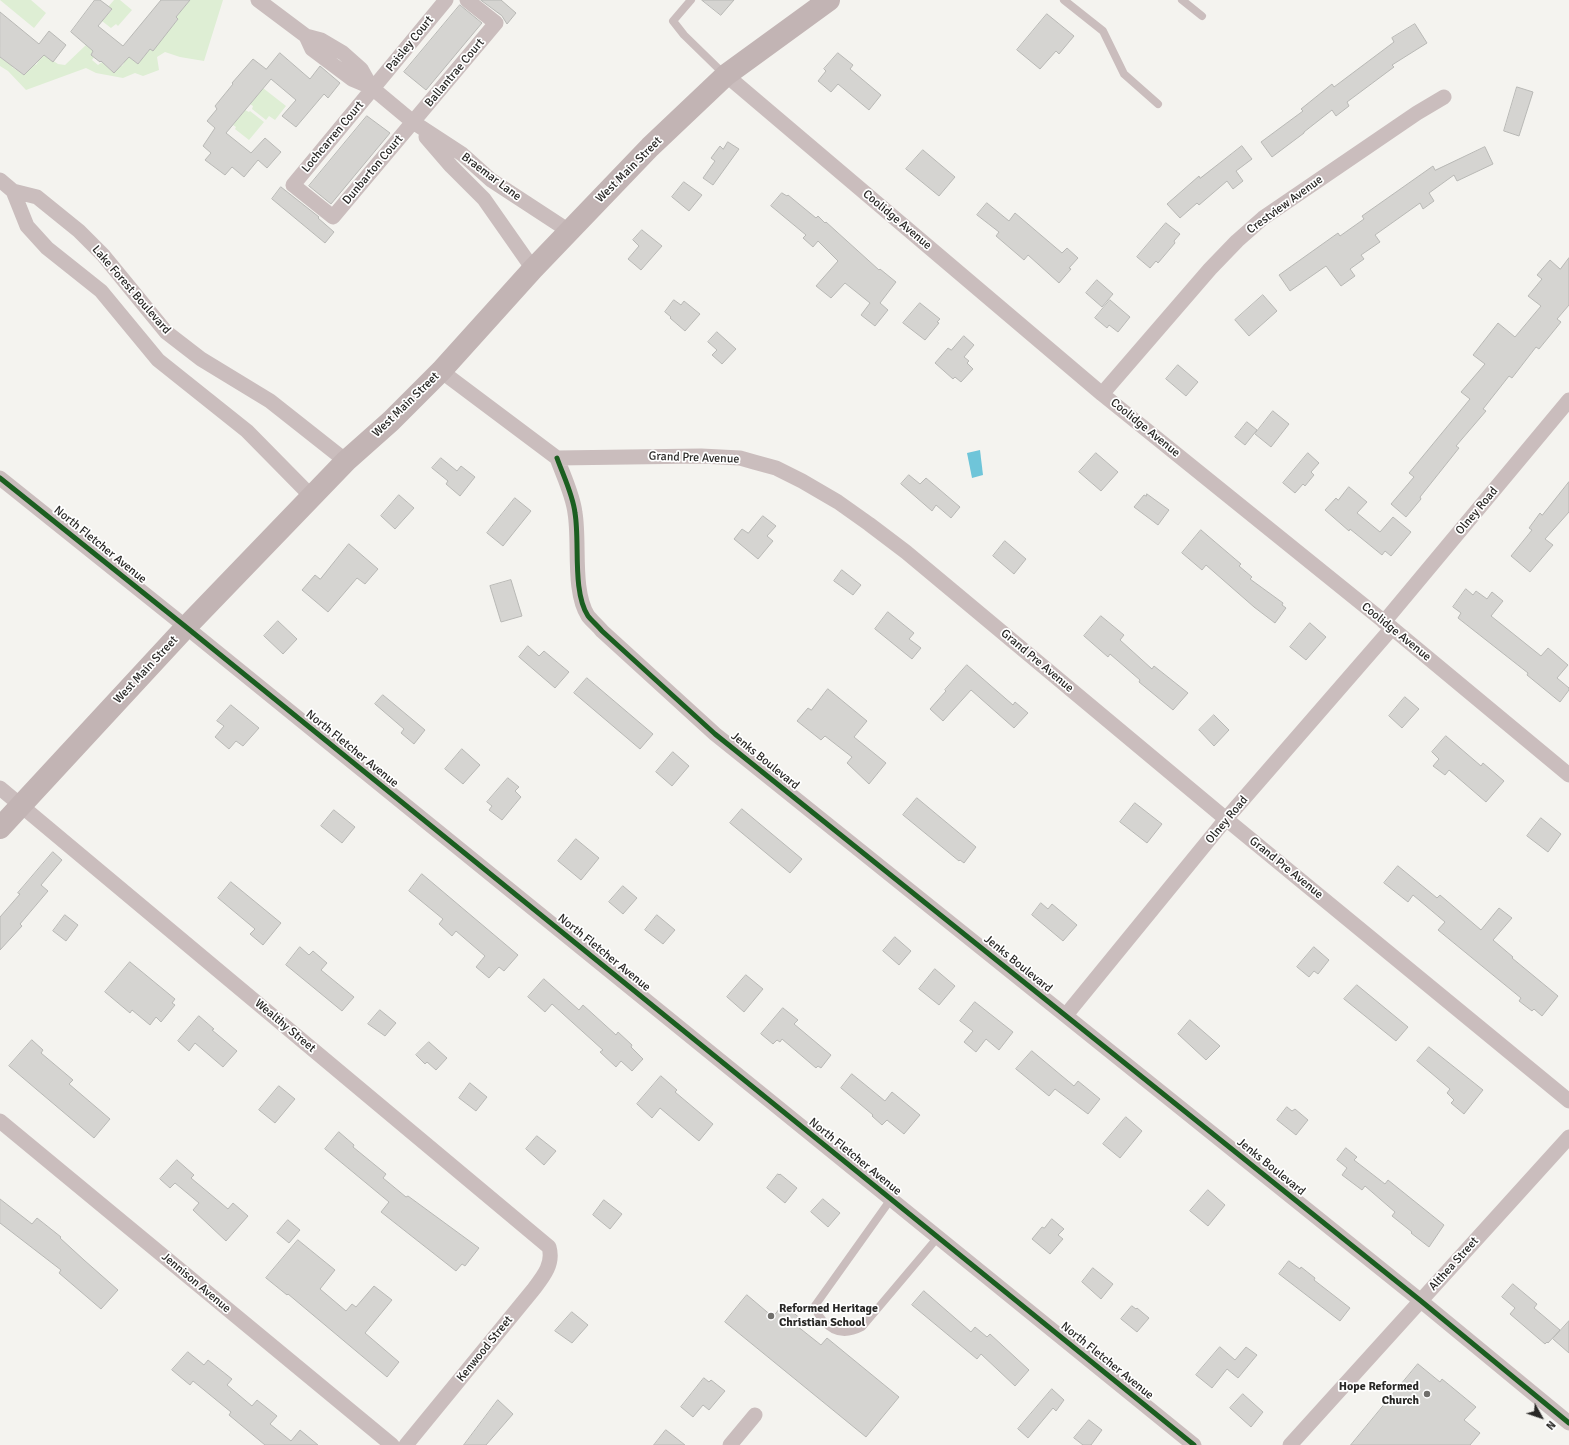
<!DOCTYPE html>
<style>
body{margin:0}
#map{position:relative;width:1569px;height:1445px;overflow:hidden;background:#f4f3ef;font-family:Signika,sans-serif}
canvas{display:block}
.north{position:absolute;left:1521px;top:1397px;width:40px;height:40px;-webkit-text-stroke:3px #fff;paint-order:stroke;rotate:130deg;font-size:11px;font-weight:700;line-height:16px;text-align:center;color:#292826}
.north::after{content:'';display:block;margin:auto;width:14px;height:18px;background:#292826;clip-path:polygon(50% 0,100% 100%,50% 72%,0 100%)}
</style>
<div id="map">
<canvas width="1569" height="1445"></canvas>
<div class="north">N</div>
</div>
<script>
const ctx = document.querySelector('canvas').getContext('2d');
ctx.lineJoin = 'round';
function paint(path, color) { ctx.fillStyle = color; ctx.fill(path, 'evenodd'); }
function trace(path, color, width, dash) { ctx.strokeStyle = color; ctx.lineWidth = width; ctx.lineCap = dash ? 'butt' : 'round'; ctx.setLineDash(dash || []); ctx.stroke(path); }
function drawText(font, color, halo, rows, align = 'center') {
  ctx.font = font + ' Signika,sans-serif'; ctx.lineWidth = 3.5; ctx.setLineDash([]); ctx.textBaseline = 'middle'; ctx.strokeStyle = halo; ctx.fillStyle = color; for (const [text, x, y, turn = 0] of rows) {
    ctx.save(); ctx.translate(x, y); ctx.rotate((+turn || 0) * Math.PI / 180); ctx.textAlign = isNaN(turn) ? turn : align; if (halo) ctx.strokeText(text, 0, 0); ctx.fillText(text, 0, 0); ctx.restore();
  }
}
const green = new Path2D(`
 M0,0H31L46,13L34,28Z
 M114,0H120L132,10L118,26L116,24L111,28L102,21L112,10L108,7Z
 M188,0H223L204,61L180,57L165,52L157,57L159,70L143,76L135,73L123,78L96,73L86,68L26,90L8,71L0,66V57L5,61L10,55L16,61L12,67L24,75L35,64L36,65L43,54L58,64L65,65L86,45L93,51L94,57L92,60L98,65L102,62L114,73L120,65L122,66L124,63L123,61L128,56L138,64L150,49L153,50L178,19L176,17L188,2Z
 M263,88L286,106L275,120L269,116L266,120L252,109L253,106L250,104Z
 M245,110L249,112L250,111L264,122L249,140L235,129L236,127L233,125Z`);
const water = new Path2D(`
 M980,450L983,475L972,478L967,453Z`);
const building = new Path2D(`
 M95,0H100L112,9L98,26L123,46L161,0H190L176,17L178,19L153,51L150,49L138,64L129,57L114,73L101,61L100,62L91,55L93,51L71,32Z
 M481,0H501L516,13L507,24L502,16Z
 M702,0H734L721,15Z
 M460,5L482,23L426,90L404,72Z
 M0,12L39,44L49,31L66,45L53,62L44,55L24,75L0,57Z
 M1047,14L1074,36L1059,54L1056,51L1040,69L1017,50Z
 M1415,24L1427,43L1392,65L1394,67L1347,102L1349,106L1336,116L1332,110L1304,132V133L1272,157L1261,142L1303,111L1301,109L1332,84L1334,87L1394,42L1392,38Z
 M280,53L310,79L320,66L340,83L328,98L324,94L296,127L282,116L296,100L271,79L226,133L251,153L265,138L281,152L267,168L258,160L244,177L232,167L225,175L205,160L211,153L203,146L215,128L207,121L217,109L215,106L233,84L232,83L253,59L266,69Z
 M838,53L853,65L850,69L881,95L869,110L838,84L831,92L818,81L826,71L824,69Z
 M1517,87L1533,92L1519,136L1504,131Z
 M367,116L390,133L331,204L309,186Z
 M728,142L739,149L713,185L703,178L715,161L711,158L720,146L723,149Z
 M1242,146L1252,159L1236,171L1243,181L1233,189L1227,181L1199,205L1197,203L1180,218L1167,204L1199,176L1200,178Z
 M1485,147L1493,164L1457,181L1454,175L1429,193L1434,201L1423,209L1420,203L1375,235L1380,242L1361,255L1364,259L1350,269L1355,276L1341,286L1326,266L1290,291L1279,275L1338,233L1340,236L1364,219L1362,216L1433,166L1435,170Z
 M923,150L955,177L939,196L906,169Z
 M684,182L702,195L689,211L672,197Z
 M281,187L319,217L318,218L334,232L325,243L272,199Z
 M782,193L787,196L788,195L816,218L818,216L825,223L826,222L879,270L880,269L896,282L880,303L888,310L875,326L861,315L870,303L845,283L831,298L816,286L838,261L818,241L813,247L803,238L806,235L771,206Z
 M987,203L1009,221L1015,213L1062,253L1067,248L1078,258L1069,268L1071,269L1059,283L1028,255L1024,260L996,236L999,232L977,215Z
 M1166,223L1180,234L1174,241L1175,243L1158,263L1156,261L1150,268L1137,257Z
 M642,230L662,246L641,270L628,259L639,246L633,240Z
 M1569,258V305L1557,319L1561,322L1539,349L1536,347L1512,378L1509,376L1483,409L1486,411L1456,446L1459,448L1420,497L1421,499L1406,517L1391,504L1414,477L1409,473L1470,399L1461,392L1485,364L1473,355L1498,323L1515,337L1541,306L1528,296L1542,279L1537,275L1550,260L1560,269Z
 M1097,280L1113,294L1102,307L1086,293Z
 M1263,295L1277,311L1249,336L1235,320Z
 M674,300L681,305L684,301L700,314L685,331L670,318L671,317L665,312Z
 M1110,300L1130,317L1118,332L1109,325L1107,328L1095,318Z
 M920,303L940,319L937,322L939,323L925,340L903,323Z
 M717,332L736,349L722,364L712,355L717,350L708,342Z
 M964,336L974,345L964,357L969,361L967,363L973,369L961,382L955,377L953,379L935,363L948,348L951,350Z
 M1178,365L1198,382L1186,396L1166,379Z
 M1273,411L1289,424L1271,447L1255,434Z
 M1247,422L1257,430L1245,445L1235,437Z
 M1096,453L1118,472L1101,491L1079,472Z
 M1308,453L1319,463L1311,472L1314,475L1305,486L1303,484L1295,493L1283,483Z
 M441,458L457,471L461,466L475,477L460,496L446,484L448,481L432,468Z
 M909,475L920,484L926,478L960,507L951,518L936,505L932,511L901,484Z
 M1569,482V512L1545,539L1553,545L1530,572L1511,556L1532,530L1529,528L1540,513L1542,515Z
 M1349,487L1367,502L1357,513L1380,532L1393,517L1411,532L1391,556L1385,551L1382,555L1350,529L1349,531L1325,510L1336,498L1338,500Z
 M1147,494L1169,510L1158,525L1134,507L1144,495L1146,496Z
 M399,495L414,508L395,529L381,516Z
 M515,498L531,511L503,546L487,533Z
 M763,516L776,526L767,536L773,541L758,559L734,539L742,529L748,533Z
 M1201,530L1241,564L1239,566L1252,577L1250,579L1283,603L1282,605L1286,608L1275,623L1254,607L1206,565L1202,570L1182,553Z
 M1005,541L1026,559L1014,574L993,556Z
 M349,544L378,569L365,584L357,578L328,612L302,590L315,575L320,579Z
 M842,570L861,585L853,595L834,581Z
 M511,580L522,616L501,622L490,586Z
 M1466,589L1473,595L1476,591L1487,599L1492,592L1503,601L1491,616L1541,656L1548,648L1568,665L1557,678L1569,688V690L1560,702L1527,675L1528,673L1458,618L1461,613L1453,607Z
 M888,612L914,633L909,639L921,648L912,659L875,629Z
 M1101,616L1124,635L1120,640L1152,669L1154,666L1188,693L1173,710L1139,682L1140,680L1110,654L1108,657L1084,636Z
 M278,621L297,639L283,654L264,636Z
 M1310,623L1326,637L1306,660L1290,647Z
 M528,646L539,656L544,651L569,672L555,688L519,657Z
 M967,665L1013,705L1015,702L1028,713L1014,728L971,690L943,721L930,709L946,691L945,690Z
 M587,678L653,734L640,749L574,693Z
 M828,689L867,721L854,737L886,763L869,784L847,763L852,757L825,736L821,740L797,721L808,708L811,710Z
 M383,695L425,730L414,744L401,733L404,729L375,704Z
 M1405,697L1419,709L1402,728L1389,716Z
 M231,705L259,728L243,746L236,741L229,749L215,737L224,726L217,721Z
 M1214,715L1229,730L1214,746L1199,730Z
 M1446,736L1481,766L1483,763L1504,781L1486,802L1449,770L1445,775L1433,766L1439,759L1432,752Z
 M462,749L480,765L463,784L445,769Z
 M673,752L689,766L672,786L656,772Z
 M508,778L519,787L515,791L521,797L502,820L489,810L492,806L487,802Z
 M917,798L976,847L964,863L960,860L959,861L903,815Z
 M1135,803L1162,824L1147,843L1120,822Z
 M742,809L802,859L790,873L730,823Z
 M334,810L355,827L342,843L321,826Z
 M1541,818L1561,834L1548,852L1527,836Z
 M576,839L599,858L581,880L558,861Z
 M53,852L62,860L41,885L48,891L20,924L22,926L0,950V917L20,894L18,893Z
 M1398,866L1437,898L1440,895L1481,930L1499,908L1512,918L1493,940L1513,957L1512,958L1558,996L1542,1016L1534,1009L1532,1011L1519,1001L1521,998L1438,930L1445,922L1413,895L1408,902L1384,883Z
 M422,874L518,955L504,971L499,967L489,978L476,967L485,956L456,931L452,936L439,924L443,919L409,891Z
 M231,882L281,923L263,945L250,934L255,929L218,898Z
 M623,886L637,898L623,914L609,902Z
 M1041,903L1048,909L1052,904L1077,925L1063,941L1032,915Z
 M65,915L78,925L66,941L53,931Z
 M657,915L675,930L663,944L645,930Z
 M895,937L911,951L899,965L883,951Z
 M300,947L309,955L313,951L327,963L321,970L354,997L342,1011L286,965Z
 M1314,947L1329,960L1318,974L1314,971L1309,977L1297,967Z
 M130,962L175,999L172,1003L175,1005L161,1022L156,1017L150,1025L132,1010L130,1013L105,992Z
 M935,969L955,986L939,1005L919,989Z
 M746,975L763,989L744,1012L727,997Z
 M544,979L579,1010L583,1005L616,1035L618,1032L632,1045L631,1047L643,1059L632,1071L621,1061L616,1067L600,1052L603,1050L552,1004L545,1012L528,997Z
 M1357,985L1408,1027L1396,1041L1344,999Z
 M975,1002L1013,1032L999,1050L986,1039L976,1052L964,1042L973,1031L960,1021Z
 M783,1008L798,1020L794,1024L831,1055L821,1068L818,1066L816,1068L782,1039L780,1042L777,1040L773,1044L761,1034Z
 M380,1010L396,1023L385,1036L368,1024Z
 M199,1016L214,1029L212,1030L237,1051L223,1067L195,1043L189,1051L178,1041Z
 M1190,1020L1220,1046L1206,1060L1178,1034Z
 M32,1040L43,1050L41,1053L73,1080L69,1084L110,1119L94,1138L36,1089L9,1066Z
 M429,1042L447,1058L436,1070L427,1062L425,1064L416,1055Z
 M1429,1047L1483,1090L1464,1114L1451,1103L1454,1100L1447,1093L1450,1089L1417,1061Z
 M1032,1051L1074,1086L1078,1081L1100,1099L1088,1114L1055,1089L1049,1096L1016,1069Z
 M852,1074L885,1101L892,1092L920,1115L904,1134L887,1120L882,1125L872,1116L873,1115L841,1088Z
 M661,1076L677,1090L675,1092L713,1124L699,1141L660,1108L652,1118L637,1104Z
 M470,1083L487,1097L476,1111L459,1098Z
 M279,1086L295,1099L275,1123L259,1110Z
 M1287,1107L1292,1111L1295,1109L1308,1120L1296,1135L1277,1120Z
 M1126,1117L1142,1131L1120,1158L1103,1144Z
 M339,1132L354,1145L353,1147L386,1174L383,1178L406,1197L408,1196L479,1248L465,1266L462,1264L456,1271L381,1212L389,1202L325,1149Z
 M537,1136L556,1151L544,1165L526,1149Z
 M1346,1148L1357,1157L1354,1160L1385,1184L1388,1180L1444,1225L1429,1247L1411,1233L1412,1232L1392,1216L1395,1212L1365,1186L1362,1190L1342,1175L1347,1168L1337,1160Z
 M177,1160L194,1175L191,1178L228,1209L233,1203L248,1216L226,1241L193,1210L199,1203L175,1183L170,1188L160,1179Z
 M778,1174L779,1175L780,1174L797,1188L785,1203L767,1188Z
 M1208,1190L1225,1205L1208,1226L1190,1211Z
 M0,1199L32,1224L37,1218L61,1237L60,1238L84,1260L118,1290L101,1309L59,1273L61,1270L0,1223Z
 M823,1199L840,1213L828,1227L811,1212Z
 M604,1200L622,1214L610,1229L593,1215Z
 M1052,1219L1064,1229L1058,1235L1063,1239L1050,1254L1032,1239L1042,1227L1044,1228Z
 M288,1220L300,1230L289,1243L277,1233Z
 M298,1240L335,1270L320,1289L346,1311L352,1304L356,1307L374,1286L392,1300L365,1333L399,1362L387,1377L288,1294L287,1295L266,1278Z
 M1289,1261L1300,1269L1301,1267L1315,1278L1314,1280L1350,1308L1340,1321L1279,1274Z
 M1093,1268L1113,1284L1101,1299L1082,1282Z
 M1513,1284L1537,1304L1534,1308L1560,1330L1548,1343L1547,1342L1545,1344L1510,1314L1515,1308L1502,1297Z
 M924,1291L971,1332L975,1327L987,1337L990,1334L1029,1370L1015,1386L981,1354L977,1359L912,1305Z
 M747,1295L773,1317L783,1304L802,1320L797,1326L821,1345L827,1338L899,1397L866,1437L725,1322Z
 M1132,1306L1136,1309L1137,1308L1149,1318L1137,1332L1121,1319Z
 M572,1312L588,1325L572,1343L555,1331Z
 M1569,1321V1353L1553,1339Z
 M1220,1347L1235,1360L1246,1347L1257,1355L1238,1378L1227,1369L1212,1388L1196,1375Z
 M188,1352L204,1365L208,1360L232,1379L227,1385L252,1406L257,1400L277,1416L270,1424L291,1441L300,1430L318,1445H265L229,1415L231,1412L193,1381L190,1385L172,1370Z
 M1418,1364L1440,1382L1442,1379L1476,1407L1464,1420L1480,1433L1470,1445H1351Z
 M704,1378L709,1382L711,1380L725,1391L709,1410L703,1405L693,1417L681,1407Z
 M1052,1389L1064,1400L1056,1411L1053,1408L1028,1438L1018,1429Z
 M1243,1394L1263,1412L1251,1427L1230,1408Z
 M498,1400L513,1414L486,1445H464Z
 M1089,1420L1102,1430L1091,1445H1083L1074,1438Z
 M666,1430L685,1445H654Z`);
const service = new Path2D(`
 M691,0L673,21L684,35L725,75
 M1064,0L1103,31L1124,74L1158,104
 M1182,0L1202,16
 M891,1199L814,1307C825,1328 839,1339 862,1327L938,1237`);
const minor = new Path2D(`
 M258,0L306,36L321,40L343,53L361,69L371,87
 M446,0L293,185L333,217L496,23L467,0
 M306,36L312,49L352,79L371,87L413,122L462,154L491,180L569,231
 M726,75L1102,394L1392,628L1569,775
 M426,137L451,166L484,199L533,269
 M0,180L13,191L37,197L79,231L103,255L166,332L201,359L270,401L346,461
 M13,191L27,226L47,248L101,291L158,360L247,431L312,497
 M441,371L557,458L701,456L740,458L754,462L776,468L802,481L838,502L869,524L906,552L1226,819L1569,1101
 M1102,394L1210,269L1237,241L1263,218L1417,113L1444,97
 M557,458C563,475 573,495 575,513C580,542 572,591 588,616C592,621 598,626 602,631L715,734L1421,1301L1569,1423
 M0,478L186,627L1194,1445
 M1384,622L1569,400
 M0,788L549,1247C554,1264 543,1277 533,1290L406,1445
 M1066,1015L1226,819L1392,628
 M0,1121L392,1445
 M730,1445L755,1415
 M1290,1445L1569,1137`);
const primary = new Path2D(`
 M0,828L186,627L346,461L391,421L441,371L533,269L650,147L726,75L829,0`);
const cycleway = new Path2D(`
 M557,458C563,475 573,495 575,513C580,542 572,591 588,616C592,621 598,626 602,631L715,734L1421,1301L1569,1423
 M0,478L186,627L1194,1445`);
const markers = [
 [771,1316,4,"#706f6c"],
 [1427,1394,4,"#706f6c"]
];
const streetNames = [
 ["Paisley Court",410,44,-51],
 ["Ballantrae Court",455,73,-50],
 ["Lochcarren Court",333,137,-50],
 ["Dunbarton Court",373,170,-50],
 ["West Main Street",629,170,-45],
 ["Braemar Lane",491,177,37],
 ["Crestview Avenue",1285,205,-36],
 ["Coolidge Avenue",897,220,40],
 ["Lake Forest Boulevard",131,290,49],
 ["West Main Street",406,405,-44],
 ["Coolidge Avenue",1145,428,39],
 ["Grand Pre Avenue",694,458,2],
 ["Olney Road",1477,511,-50],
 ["North Fletcher Avenue",100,545,39],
 ["Coolidge Avenue",1396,632,39],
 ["Grand Pre Avenue",1037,661,40],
 ["West Main Street",146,670,-47],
 ["North Fletcher Avenue",352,749,39],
 ["Jenks Boulevard",765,761,39],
 ["Olney Road",1227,820,-50],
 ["Grand Pre Avenue",1286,868,39],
 ["North Fletcher Avenue",604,953,39],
 ["Jenks Boulevard",1018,964,39],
 ["Wealthy Street",285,1026,40],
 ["North Fletcher Avenue",855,1157,39],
 ["Jenks Boulevard",1271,1167,39],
 ["Althea Street",1454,1264,-48],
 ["Jennison Avenue",196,1283,40],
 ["Kenwood Street",485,1349,-51],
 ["North Fletcher Avenue",1107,1361,39]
];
const poiNames = [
 ["Reformed Heritage",779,1309],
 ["Christian School",779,1323],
 ["Hope Reformed",1419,1387,"right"],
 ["Church",1419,1401,"right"]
];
paint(green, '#deeed4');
paint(water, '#6fc5d9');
paint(building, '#d5d4d1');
trace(building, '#b8b8b5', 1);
trace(service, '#cabdbd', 8);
trace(minor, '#cabdbd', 15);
trace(primary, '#c2b4b4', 22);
trace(cycleway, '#1b5e20', 5);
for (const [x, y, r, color] of markers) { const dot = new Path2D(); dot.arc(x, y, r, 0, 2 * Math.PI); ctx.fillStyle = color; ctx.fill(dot); trace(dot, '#fff', 1.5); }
drawText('12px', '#292826', '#fff', streetNames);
drawText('bold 12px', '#292826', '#fff', poiNames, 'left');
</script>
